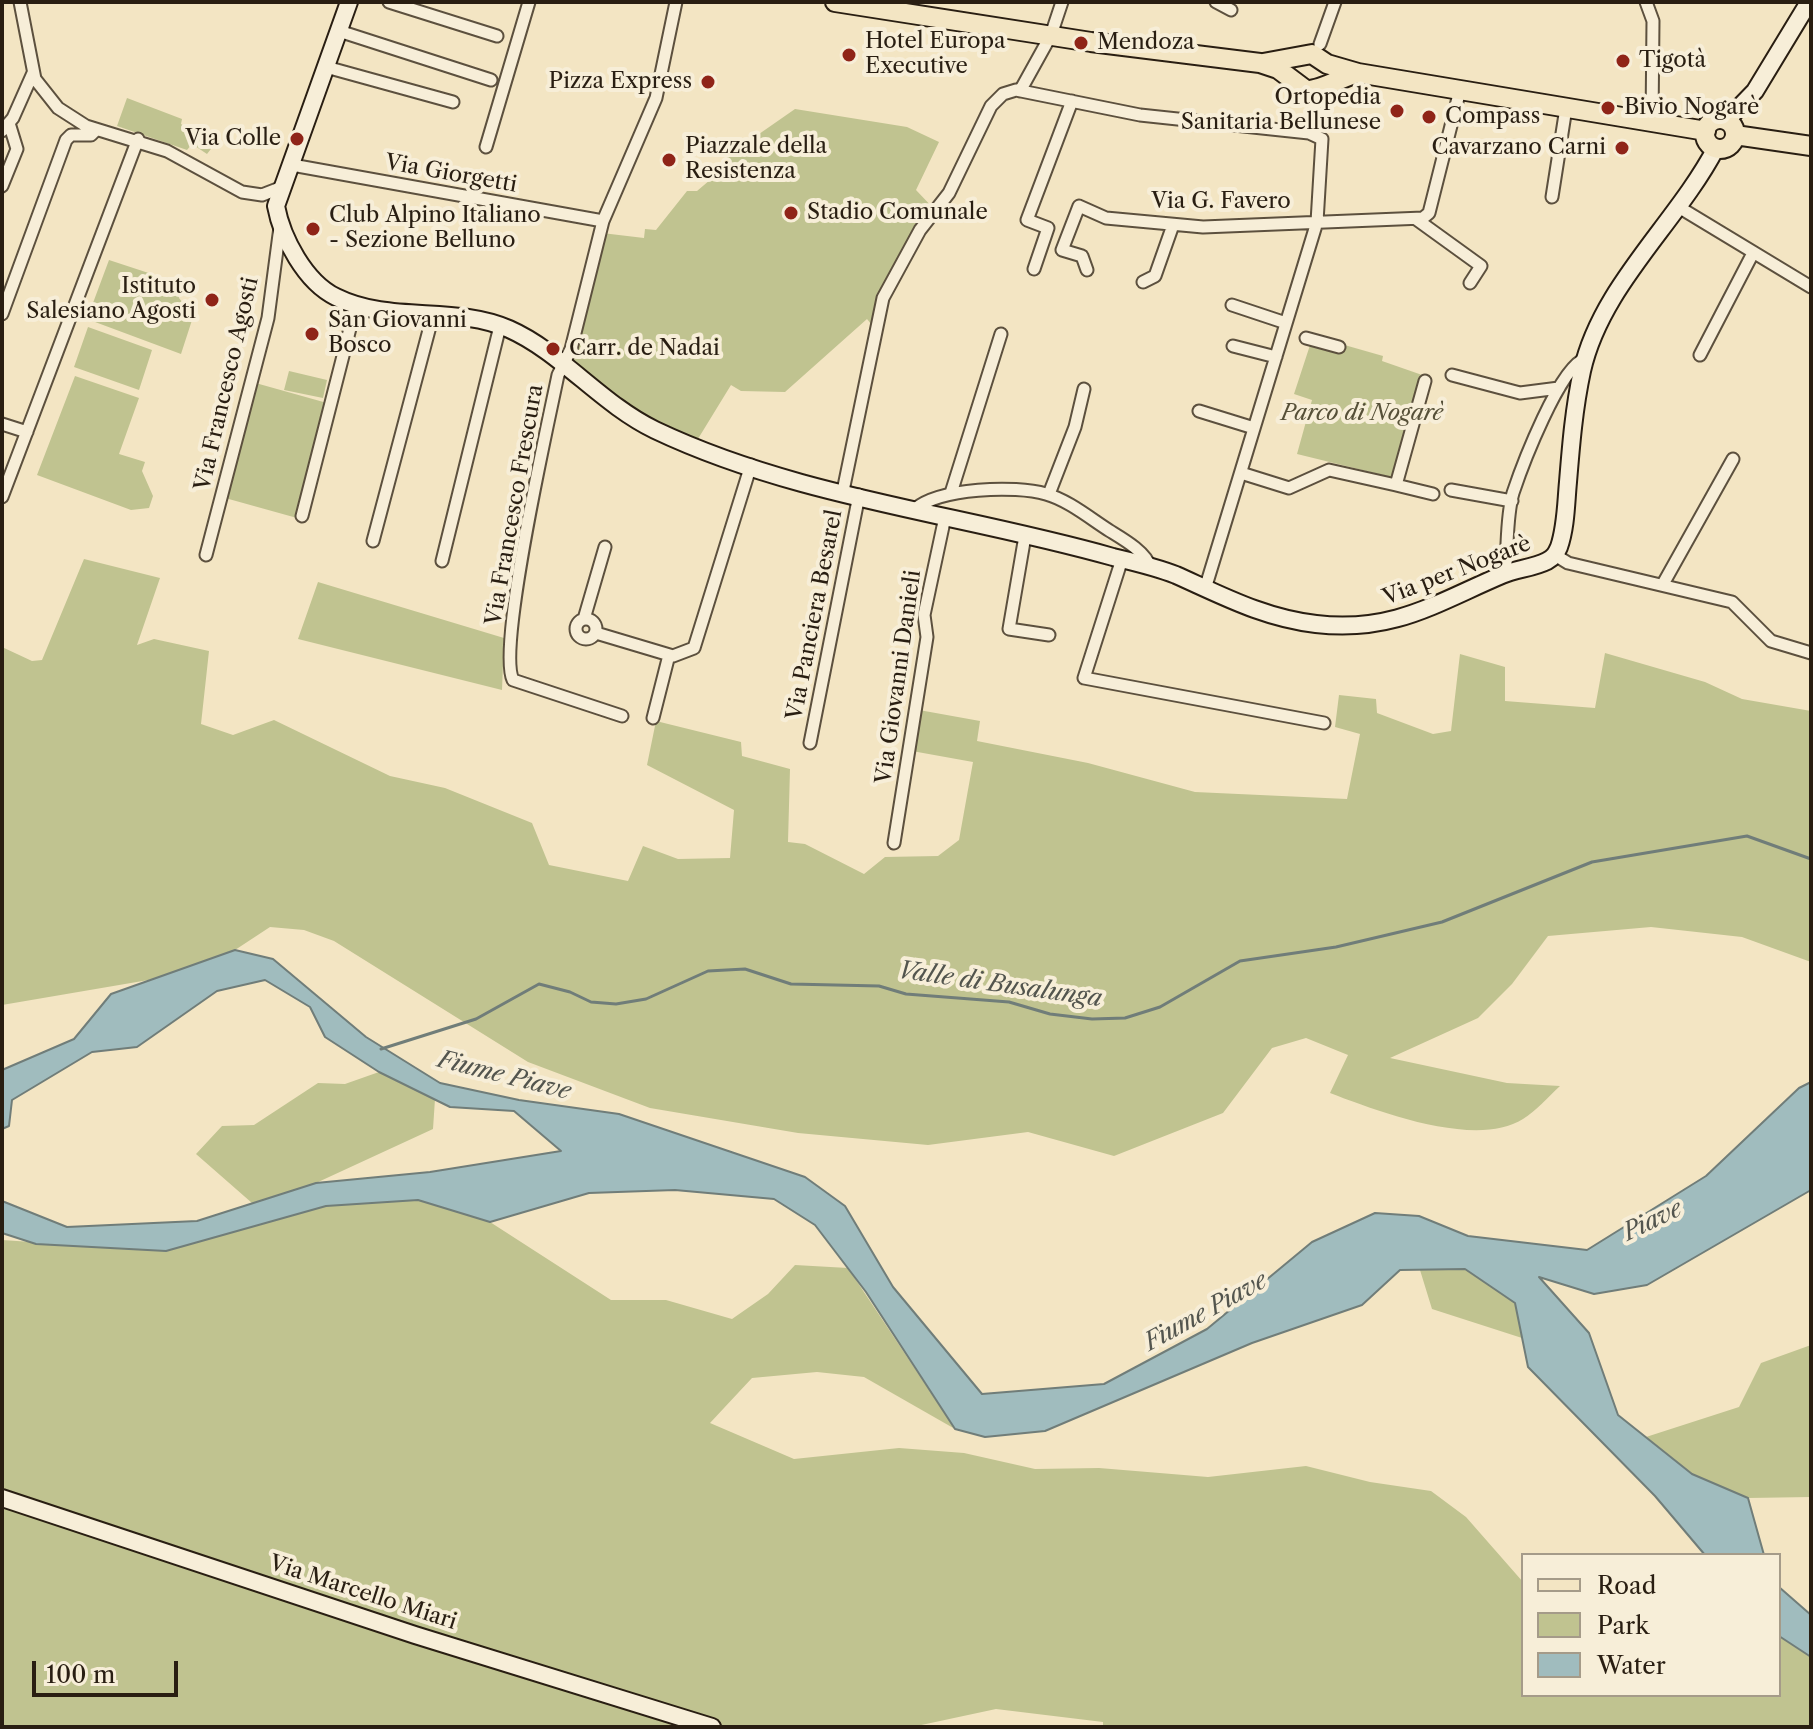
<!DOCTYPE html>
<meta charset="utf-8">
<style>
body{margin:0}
#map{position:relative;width:1813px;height:1729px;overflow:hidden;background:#f3e5c3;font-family:"Libre Caslon Text",serif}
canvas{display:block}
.frame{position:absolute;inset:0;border:4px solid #291e12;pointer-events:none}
.legend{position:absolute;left:1521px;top:1553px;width:260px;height:144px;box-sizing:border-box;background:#f7eed8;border:2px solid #a59b89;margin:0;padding:10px 14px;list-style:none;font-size:24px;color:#291e12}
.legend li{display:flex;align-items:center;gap:16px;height:40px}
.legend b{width:40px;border:2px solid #a59b89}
.scale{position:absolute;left:32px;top:1661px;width:146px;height:36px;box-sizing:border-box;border:4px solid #291e12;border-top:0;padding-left:10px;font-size:24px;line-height:28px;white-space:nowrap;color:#291e12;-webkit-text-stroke:6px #f7eed8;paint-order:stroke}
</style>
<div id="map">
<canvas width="1813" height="1729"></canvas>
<div class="frame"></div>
<ul class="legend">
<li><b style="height:10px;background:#f3e5c3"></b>Road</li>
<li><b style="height:22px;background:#c0c390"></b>Park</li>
<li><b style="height:22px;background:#a0bcbe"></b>Water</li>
</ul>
<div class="scale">100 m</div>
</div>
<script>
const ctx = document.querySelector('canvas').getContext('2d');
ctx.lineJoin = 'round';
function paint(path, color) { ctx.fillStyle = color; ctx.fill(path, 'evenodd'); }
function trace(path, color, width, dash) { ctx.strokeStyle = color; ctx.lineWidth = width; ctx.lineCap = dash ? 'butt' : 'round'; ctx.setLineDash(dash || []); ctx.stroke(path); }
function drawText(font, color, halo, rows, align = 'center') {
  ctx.font = font + ' "Libre Caslon Text",serif'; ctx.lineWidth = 8; ctx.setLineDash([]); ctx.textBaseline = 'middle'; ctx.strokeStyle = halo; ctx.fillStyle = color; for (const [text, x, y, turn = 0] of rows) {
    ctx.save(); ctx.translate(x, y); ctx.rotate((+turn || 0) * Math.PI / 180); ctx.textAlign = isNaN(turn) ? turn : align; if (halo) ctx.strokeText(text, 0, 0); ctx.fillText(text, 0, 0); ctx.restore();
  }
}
const green = new Path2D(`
 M127,98L182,119L181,124L214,145L207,154L192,144L187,150L117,126Z
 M795,109L907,127L939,142L916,190L936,211L890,288L875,329L867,319L785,392L741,391L731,385L693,447L565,364L602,233L644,238L645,229L656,230L687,191H697L730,163L726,157Z
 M109,260L176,282L179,298L193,317L181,354L87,319Z
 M88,327L152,350L139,390L74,367Z
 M1313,336L1383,356L1382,361L1425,376L1399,479L1297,454L1312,400L1294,394Z
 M289,371L327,380L323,398L284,390Z
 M75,376L139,398L119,454L145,462L142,471L153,496L149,508L131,510L37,475Z
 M252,382L327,403L297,518L218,496Z
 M84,559L160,578L137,645L154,639L209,651L201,724L233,735L274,720L390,776L445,788L532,823L549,865L628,881L643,846L678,859L730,858L734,810L647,765L656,721L741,742L742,756L790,769L788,842L805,844L864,874L885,857L938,856L959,840L973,762L912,751L919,710L980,721L977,741L1088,763L1195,792L1347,799L1360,734L1335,727L1339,695L1376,699L1377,713L1433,734L1451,731L1460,654L1505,667V701L1595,708L1605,653L1705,682L1742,699L1811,711V962L1742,937L1651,927L1548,936L1512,984L1478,1018L1390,1058L1507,1083L1560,1086C1548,1097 1536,1111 1523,1119C1476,1149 1377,1111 1330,1093L1348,1055L1306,1038L1272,1048L1223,1113L1114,1156L1028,1132L928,1145L798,1133L650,1108L528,1062L334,941L304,930L270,927L235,950L166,977L2,1005V647L32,661L42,660Z
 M318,582L504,638L502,690L298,639Z
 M379,1072L435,1099L433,1129L316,1183L252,1203L196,1154L222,1126L254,1125L318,1083L345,1084Z
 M418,1200L490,1222L611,1300H666L732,1319L768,1294L795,1265L848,1268L955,1429L864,1377L817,1372L752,1378L710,1423L794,1459L899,1448L964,1453L1035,1469L1099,1468L1208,1477L1306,1466L1370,1482L1431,1491L1466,1517L1523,1582V1695H1779V1636L1811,1657V1727H1103V1722L996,1709L912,1727H2V1240L166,1251L326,1206Z
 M1465,1269L1515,1303L1522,1338L1432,1309L1420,1270Z
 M1811,1345V1497L1748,1498L1692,1474L1646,1437L1739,1407L1761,1363Z`);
const water = new Path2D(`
 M235,950L273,959L366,1037L440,1083L519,1100L619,1114L805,1177L845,1206L893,1287L982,1394L1104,1384L1207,1329L1312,1242L1375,1213L1419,1216L1468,1236L1587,1250L1706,1176L1799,1088L1811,1082V1190L1647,1285L1594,1294L1539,1277L1589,1333L1618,1415L1692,1474L1748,1498L1764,1555H1705L1655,1496L1528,1367L1515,1303L1465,1269L1400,1270L1362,1305L1252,1343L1045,1431L985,1437L955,1429L866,1292L815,1225L774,1199L675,1190L589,1193L490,1222L418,1200L326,1206L166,1251L36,1244L2,1233V1201L67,1227L197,1221L316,1183L430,1172L561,1151L514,1111L450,1107L379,1072L325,1037L310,1007L265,980L217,991L137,1047L92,1052L12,1100L9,1126L2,1129V1070L74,1039L111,994Z
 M1779,1587L1811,1615V1657L1779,1636Z`);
const stream = new Path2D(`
 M381,1049L476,1019L539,984L570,992L591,1002L616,1004L646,999L708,971L745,969L791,984L879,986L906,994L1009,1002L1050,1014L1092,1019L1125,1018L1160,1007L1240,961L1336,947L1442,922L1592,862L1747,836L1811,859`);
const street = new Path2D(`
 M20,2L35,79L58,108L86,126L167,151L242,192L262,195L280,188
 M389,2L497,36
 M1216,2L1231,10
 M1646,2L1653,21L1652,122
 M339,31L491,80
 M1320,44L1335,2
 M326,67L453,102
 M1020,91L1051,35L1062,2
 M2,131L13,118L33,73
 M486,147L529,2
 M292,165L603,221
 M2,186L17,149L9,123
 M1552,197L1566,108
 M1677,206L1811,287
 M1416,219L1481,266L1470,283
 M1034,269L1048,228L1027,220L1072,101
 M1087,270L1082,256L1062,250L1079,206L1106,218L1203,227L1423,218L1429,213L1460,90
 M1143,282L1155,276L1173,225
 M1232,305L1286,323
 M2,314L66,140L71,135H91L96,130
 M1306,338L1339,347
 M1233,346L1276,357
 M1700,355L1753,253
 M1452,375L1520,393L1559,388
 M1199,411L1254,428
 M2,424L27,432
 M1241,473L1289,488L1329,470L1396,485L1425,381
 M1396,485L1433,494
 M1451,490L1512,501
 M843,491L883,298L920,230L949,193L991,106L1003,94L1016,90L1140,115L1309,133
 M951,493L1001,334
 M1049,494L1075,427L1084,389
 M2,497L138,139
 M915,509C940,488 1015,485 1046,494C1068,500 1091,519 1110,531C1123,539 1146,552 1150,567
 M302,516L356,305
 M1025,536L1009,629L1049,635
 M373,541L433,315
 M206,555L268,318L280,227
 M1555,555L1568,563L1732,602L1771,641L1811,653
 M1122,559L1084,678L1324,723
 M442,561L500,326
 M1505,574C1508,548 1506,517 1513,493C1522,466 1560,366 1585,359
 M1663,584L1733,459
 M1205,589L1317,222L1322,139L1309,133L1319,89
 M576 629a10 10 0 1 1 20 0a10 10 0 1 1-20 0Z
 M584,619L605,547
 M596,633L673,656L694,648L751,465
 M622,716L513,680C497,648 548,424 558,375L571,349L603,221L656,98L676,2
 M653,718L669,655
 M810,743L859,495
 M894,843L927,637L924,615L945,517`);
const secondary = new Path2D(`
 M349,2L276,206C282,238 305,282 336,297C390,324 455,305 509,329C561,352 601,404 655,430C798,498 962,514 1113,557C1134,562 1156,567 1176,575C1223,596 1264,618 1316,624C1393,633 1436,603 1502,575C1516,569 1533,568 1547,561C1554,557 1556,554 1559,547C1566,527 1566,503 1568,482C1571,445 1574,408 1582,371C1601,286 1676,224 1716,148
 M1726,121L1755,91L1809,2
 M2,1498L415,1635L712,1727`);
const primary = new Path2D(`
 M835,2L1091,42L1260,63L1278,69L1306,90C1320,91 1342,77 1358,73
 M1263,63L1312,54L1327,64L1358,73L1706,131
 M1705 134a15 15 0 1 1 30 0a15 15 0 1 1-30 0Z
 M1735,135L1811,146`);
const markers = [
 [1081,43,8,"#8f2418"],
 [849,55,8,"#8f2418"],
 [1623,61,8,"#8f2418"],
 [708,82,8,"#8f2418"],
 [1608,108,8,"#8f2418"],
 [1397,111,8,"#8f2418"],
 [1429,117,8,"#8f2418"],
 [297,139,8,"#8f2418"],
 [1622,148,8,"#8f2418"],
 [669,160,8,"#8f2418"],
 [791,213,8,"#8f2418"],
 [313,229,8,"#8f2418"],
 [212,300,8,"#8f2418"],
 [312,334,8,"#8f2418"],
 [553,349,8,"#8f2418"]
];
const poiNames = [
 ["Hotel Europa",865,42],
 ["Executive",865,67],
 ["Mendoza",1097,43],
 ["Tigotà",1639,61],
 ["Pizza Express",692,82,"right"],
 ["Ortopedia",1381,98,"right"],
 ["Sanitaria Bellunese",1381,123,"right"],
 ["Bivio Nogarè",1624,108],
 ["Compass",1445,117],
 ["Via Colle",281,139,"right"],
 ["Piazzale della",685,147],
 ["Resistenza",685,172],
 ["Cavarzano Carni",1606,148,"right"],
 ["Stadio Comunale",807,213],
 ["Club Alpino Italiano",329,216],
 ["- Sezione Belluno",329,241],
 ["Istituto",196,287,"right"],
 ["Salesiano Agosti",196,312,"right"],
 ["San Giovanni",328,321],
 ["Bosco",328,346],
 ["Carr. de Nadai",569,349]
];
const streetNames = [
 ["Via Giorgetti",451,174,10],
 ["Via G. Favero",1221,202],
 ["Via Francesco Agosti",227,384,-77],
 ["Via Francesco Frescura",515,505,-80],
 ["Via per Nogarè",1457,571,-21],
 ["Via Panciera Besarel",815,615,-79],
 ["Via Giovanni Danieli",899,677,-82],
 ["Via Marcello Miari",363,1593,18]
];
const parkNames = [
 ["Parco di Nogarè",1362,414]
];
const waterNames = [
 ["Valle di Busalunga",1000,985,8],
 ["Fiume Piave",504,1076,14],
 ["Piave",1653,1221,-26],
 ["Fiume Piave",1206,1312,-29]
];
paint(green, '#c0c390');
paint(water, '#a0bcbe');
trace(water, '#707d79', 2);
trace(stream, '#707d79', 3);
trace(street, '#5c503e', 15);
trace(secondary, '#291e12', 20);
trace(primary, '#291e12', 22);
trace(street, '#f7eed8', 11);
trace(secondary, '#f7eed8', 16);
trace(primary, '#f3e5c3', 18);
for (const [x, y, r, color] of markers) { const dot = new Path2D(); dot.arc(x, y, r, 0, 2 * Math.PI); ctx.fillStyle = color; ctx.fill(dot); trace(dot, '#f7eed8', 3); }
drawText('22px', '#291e12', '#f7eed8', poiNames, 'left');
drawText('22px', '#291e12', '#f7eed8', streetNames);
drawText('italic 22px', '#565038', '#f7eed8', parkNames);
drawText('italic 24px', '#53554e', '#f7eed8', waterNames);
</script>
